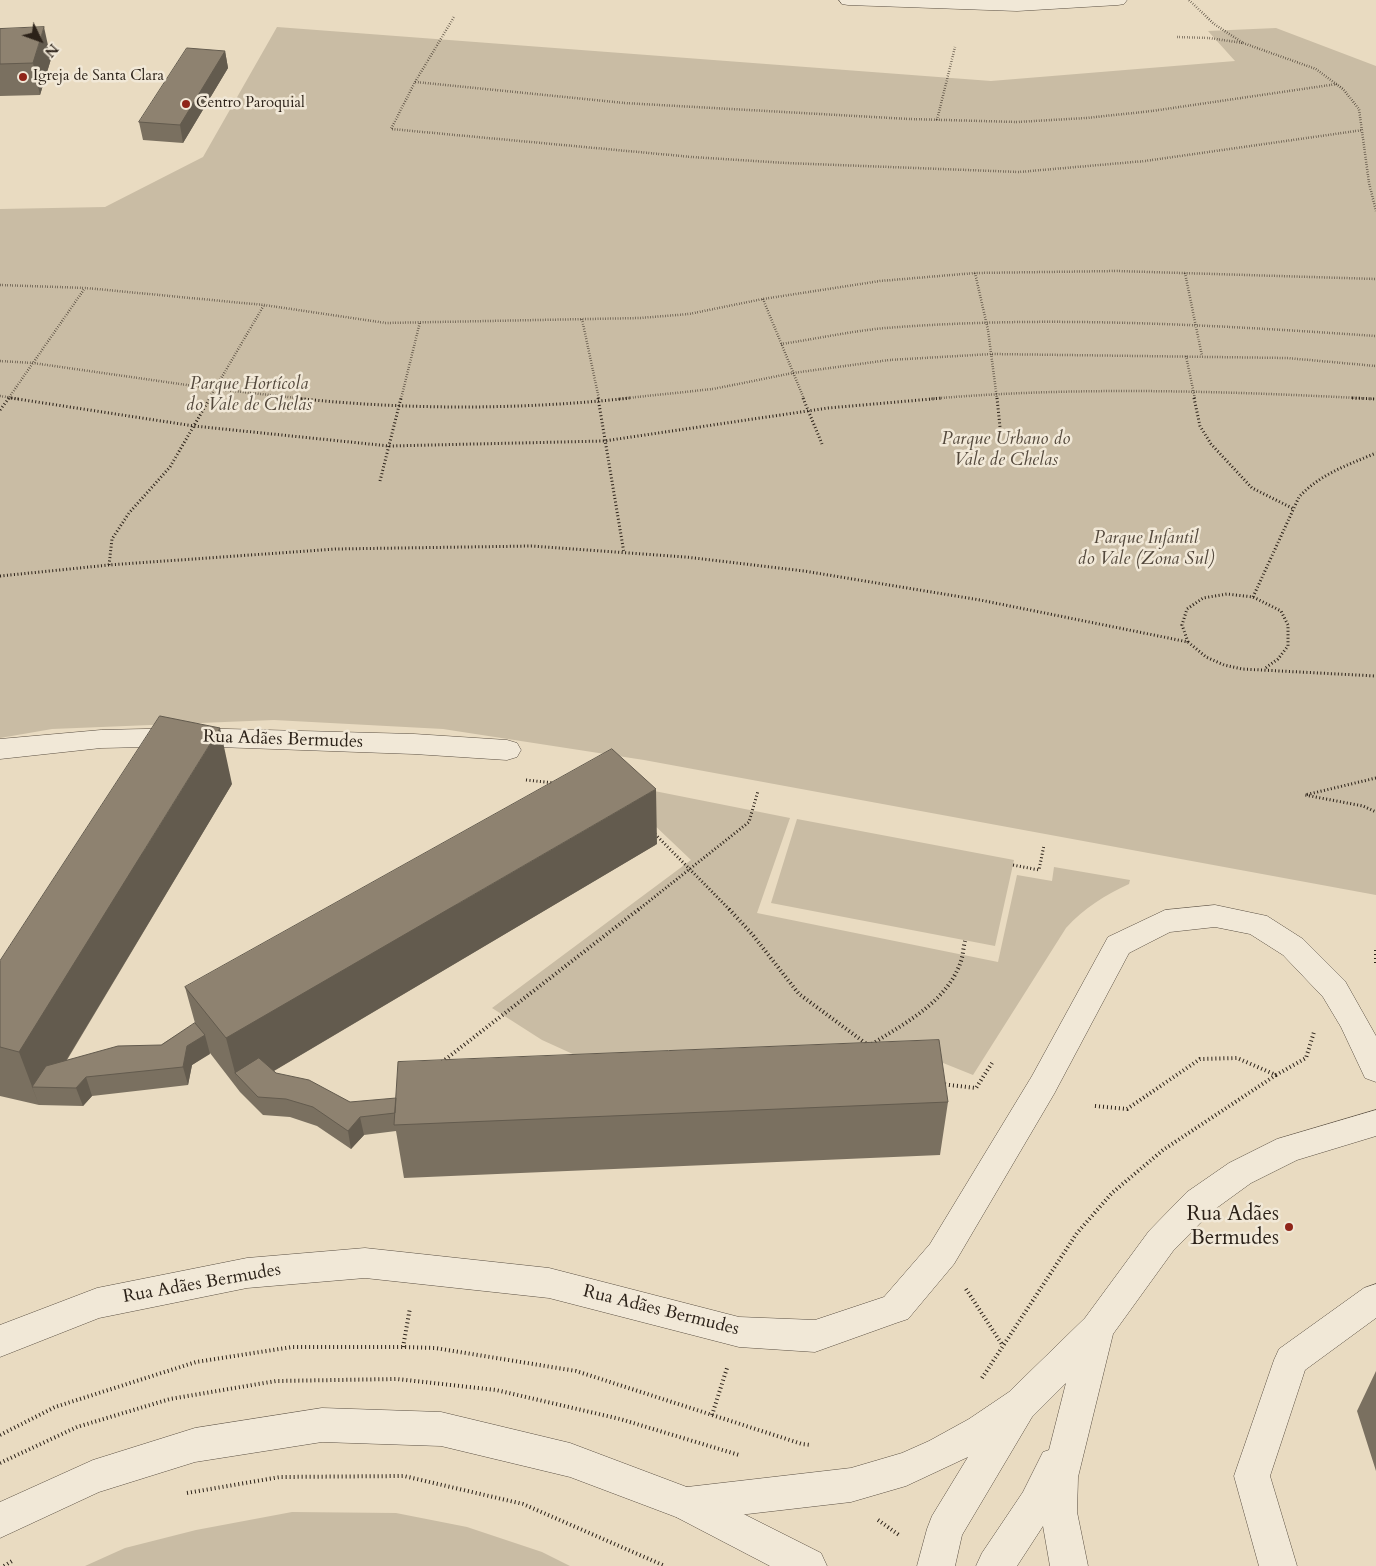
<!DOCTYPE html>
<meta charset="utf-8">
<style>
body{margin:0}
#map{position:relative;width:1376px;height:1566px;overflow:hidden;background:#e9dbc1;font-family:Cardo,serif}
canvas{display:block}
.north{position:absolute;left:15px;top:15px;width:50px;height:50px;-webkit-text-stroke:4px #f1e8d7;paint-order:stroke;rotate:132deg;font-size:14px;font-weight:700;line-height:20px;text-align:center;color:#2c2219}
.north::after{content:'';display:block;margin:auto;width:18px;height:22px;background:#2c2219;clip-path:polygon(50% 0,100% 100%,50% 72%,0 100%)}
</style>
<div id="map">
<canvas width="1376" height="1566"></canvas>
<div class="north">N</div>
</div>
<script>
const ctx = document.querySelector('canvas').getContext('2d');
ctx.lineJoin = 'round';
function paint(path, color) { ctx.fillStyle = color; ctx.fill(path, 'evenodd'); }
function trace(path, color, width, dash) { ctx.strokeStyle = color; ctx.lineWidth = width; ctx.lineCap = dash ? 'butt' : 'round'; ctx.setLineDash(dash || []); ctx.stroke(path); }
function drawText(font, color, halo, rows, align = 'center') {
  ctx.font = font + ' Cardo,serif'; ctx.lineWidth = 5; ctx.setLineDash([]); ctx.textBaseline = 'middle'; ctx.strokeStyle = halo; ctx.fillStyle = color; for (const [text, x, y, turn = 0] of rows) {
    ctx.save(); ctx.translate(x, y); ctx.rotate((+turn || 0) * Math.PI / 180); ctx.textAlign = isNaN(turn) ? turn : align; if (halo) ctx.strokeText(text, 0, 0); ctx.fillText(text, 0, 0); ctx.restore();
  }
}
const green = new Path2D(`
 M277,27L991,81L1235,61L1208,31L1276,28L1376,66V895L644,760L443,729L274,720L52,729L0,738V209L105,207L203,157Z
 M609,782L790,818L757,913L998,962L1017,875L1052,881L1054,867L1130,880L1129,884C1105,895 1084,908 1066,928L973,1075L891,1042L852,1048L608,1070L542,1040L492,1008L691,860Z
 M797,819L1014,860L995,946L771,903Z
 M292,1512L396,1513L467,1527L542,1552L570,1566H85L125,1548L196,1530Z`);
const pathFar2 = new Path2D(`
 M1177,37L1209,38L1243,43L1214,24L1189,0
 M1243,43L1316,69L1343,89L1359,109L1369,183L1376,211
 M415,82L454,17
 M1337,84L1152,111L1086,118L1017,122L909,119L624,103L415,82L391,129L692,157L786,163L1019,172L1145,161L1363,130
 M937,120L955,47
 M975,273L988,330L997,399
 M1185,273L1202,356
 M0,285L86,288L264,305L386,323L640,318L689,314L763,299L880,281L975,273L1117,271L1376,279
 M763,299L804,399
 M582,319L599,399
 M781,344C816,339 851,331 886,328C1048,315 1214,325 1376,336
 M1186,356L1195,399
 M0,361L33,363L215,389L306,399
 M0,396L19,399
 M8,399L85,288
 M209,399L264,305
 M401,399L420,322
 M618,399L713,389L793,373L889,360L992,354L1287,358L1376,366
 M929,399C1077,386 1227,391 1376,399`);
const pathFar1 = new Path2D(`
 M11,398L194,426L389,446L604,441L828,408L943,398
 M294,398C406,410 518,410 630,398
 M598,398L624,553
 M803,398L822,444
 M997,398L1000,427
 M1194,398L1200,426L1211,444L1252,488L1294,509
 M1352,398L1376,399
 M0,410L9,398
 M380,481L401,398
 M109,565L112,539L129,513L170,467L210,398
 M0,576L109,565L335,549L532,546L686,557L804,571L980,600L1124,629L1188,642L1206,657L1224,665L1242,669L1376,676
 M1253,597L1299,497C1320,474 1348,465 1376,453
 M1188,642L1182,625L1187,609L1203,598L1227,594L1253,597L1281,611L1288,625V646L1278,659L1264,669
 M1376,778L1305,795L1363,806L1376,812
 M526,780L554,783
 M655,834L730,910
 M1013,865L1039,870L1044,845
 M638,910L749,822L758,791`);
const path = new Path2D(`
 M729,909L752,934L799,994L868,1045
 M1376,950V964
 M872,1044C905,1023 945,1003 960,964C963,957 963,949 965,941
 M442,1062L639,909
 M941,1084L976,1088L992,1063
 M1095,1106L1127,1109L1200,1059L1237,1058L1276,1075L1306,1058L1314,1032
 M966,1289L1003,1346
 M403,1347L410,1308
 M982,1378L1077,1233L1112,1193L1163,1150L1276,1075
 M712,1415L727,1368
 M0,1435L55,1407L196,1362L292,1347H403L435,1348L576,1371L802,1444L811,1445
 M0,1463L77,1427L170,1399L276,1381L397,1379L496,1390L620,1419L739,1455
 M187,1493L280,1477L404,1476L523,1504L665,1566
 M878,1520L899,1535
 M4,1566L12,1561`);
const minor = new Path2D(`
 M190,728L414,734L507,740L517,743L521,750L517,757L507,760L414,754L190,746L101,748L0,759V739L101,730Z
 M1215,905L1267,916L1303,939L1345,981L1376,1036V1082L1365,1078L1341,1027L1323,997L1283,955L1250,934L1215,927L1170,932L1129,953L1054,1094L954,1264L908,1319L896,1323L815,1352L739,1347L549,1298L365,1278L247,1288L99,1318L0,1357V1325L97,1288L247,1258L365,1248L549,1268L739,1317L815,1320L884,1297L930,1244L1032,1076L1108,937L1165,910Z
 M1376,1110V1136L1297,1160L1251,1183L1211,1212L1173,1251L1113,1334L1078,1477L1077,1512L1088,1566H1050L1043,1526L1017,1566H976L982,1553L1023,1492L1043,1452L1049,1450L1066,1383L1032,1417L962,1535L955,1566H917L927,1529L932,1516L968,1457L906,1486L851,1502L687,1521L674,1516L669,1504L674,1492L687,1487L851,1468L902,1453L929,1441L969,1419L1009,1392L1085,1318L1149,1231L1187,1192L1229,1163L1277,1139Z
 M1376,1284V1318L1305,1370L1270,1476L1297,1566H1259L1234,1476L1274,1360L1279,1349L1364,1288Z`);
const tertiary = new Path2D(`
 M839,0H1127L1124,4L1118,5L1017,11L848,5L842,4Z
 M322,1408L441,1412L570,1443L700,1492L821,1553L827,1566H770L676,1517L570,1477L441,1446L322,1442L195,1462L99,1492L0,1538V1502L93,1460L195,1428Z`);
const wall = new Path2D(`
 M0,29L51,59L40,95L0,96Z
 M225,51L228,68L183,143L143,140L139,122Z
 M232,784L67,1060L161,1045L195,1023L185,987L657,844L274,1071L276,1073L350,1102H948L940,1155L404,1178L396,1131L364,1135L351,1149L317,1126L290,1117L263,1115L240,1092L210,1053L192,1065L188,1085L92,1096L83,1106L39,1105L0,1096V961Z
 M1376,1371V1471L1357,1411Z`);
const shadedWall = new Path2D(`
 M44,27L51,59L40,95L33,63Z
 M225,51L228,68L183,143L180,125Z
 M220,728L232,784L50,1087H32L39,1105L19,1052Z
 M656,789L657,844L248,1086L235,1073L240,1092L226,1038Z
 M205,1035L210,1054L192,1065L188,1085L183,1067L187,1046Z
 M86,1077L92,1096L83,1106L76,1088Z
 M360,1117L364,1135L351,1149L348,1131Z`);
const building = new Path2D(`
 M44,27L33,63L0,64V29Z
 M187,48L225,51L180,125L139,122Z
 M160,716L220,728L19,1052L0,1047V961Z
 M612,749L656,789L226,1038L185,987Z
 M195,1023L205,1035L187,1046L183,1067L86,1077L76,1088L32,1087L46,1066L118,1046L161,1045Z
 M939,1040L948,1102L394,1125L398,1062Z
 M259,1058L276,1073L309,1080L350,1102L396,1098L395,1113L360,1117L348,1131L313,1107L286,1099L258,1097L235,1073Z`);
const markers = [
 [23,77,5,"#8f2418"],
 [186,104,5,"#8f2418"],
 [1289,1227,5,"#8f2418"]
];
const farPoinames = [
 ["Igreja de Santa Clara",33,77],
 ["Centro Paroquial",196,104]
];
const parkNames = [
 ["Parque Hortícola",249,385],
 ["do Vale de Chelas",249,406],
 ["Parque Urbano do",1006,440],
 ["Vale de Chelas",1006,461],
 ["Parque Infantil",1146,539],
 ["do Vale (Zona Sul)",1146,560]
];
const streetNames = [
 ["Rua Adães Bermudes",283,740,2],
 ["Rua Adães Bermudes",202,1284,-10],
 ["Rua Adães Bermudes",661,1311,14]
];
const nearPoinames = [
 ["Rua Adães",1279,1215],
 ["Bermudes",1279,1239]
];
paint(green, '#c9bca4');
trace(minor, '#5b5043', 1);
trace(tertiary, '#5b5043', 1);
trace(pathFar2, '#2c2219', 2.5, [0.5, 2]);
trace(pathFar1, '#2c2219', 3, [1, 2.5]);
trace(path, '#2c2219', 4, [1, 3]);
paint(minor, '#f1e8d7');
paint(tertiary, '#f1e8d7');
paint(wall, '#7a7060');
paint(shadedWall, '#635b4e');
paint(building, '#8e8270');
trace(building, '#635b4e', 1);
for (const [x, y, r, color] of markers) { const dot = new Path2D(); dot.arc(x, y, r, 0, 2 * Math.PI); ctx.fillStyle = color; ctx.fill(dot); trace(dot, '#f1e8d7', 2); }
drawText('15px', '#2c2219', '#f1e8d7', farPoinames, 'left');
drawText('italic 18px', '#53483c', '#f1e8d7', parkNames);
drawText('18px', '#2c2219', '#f1e8d7', streetNames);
drawText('21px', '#2c2219', '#f1e8d7', nearPoinames, 'right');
</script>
